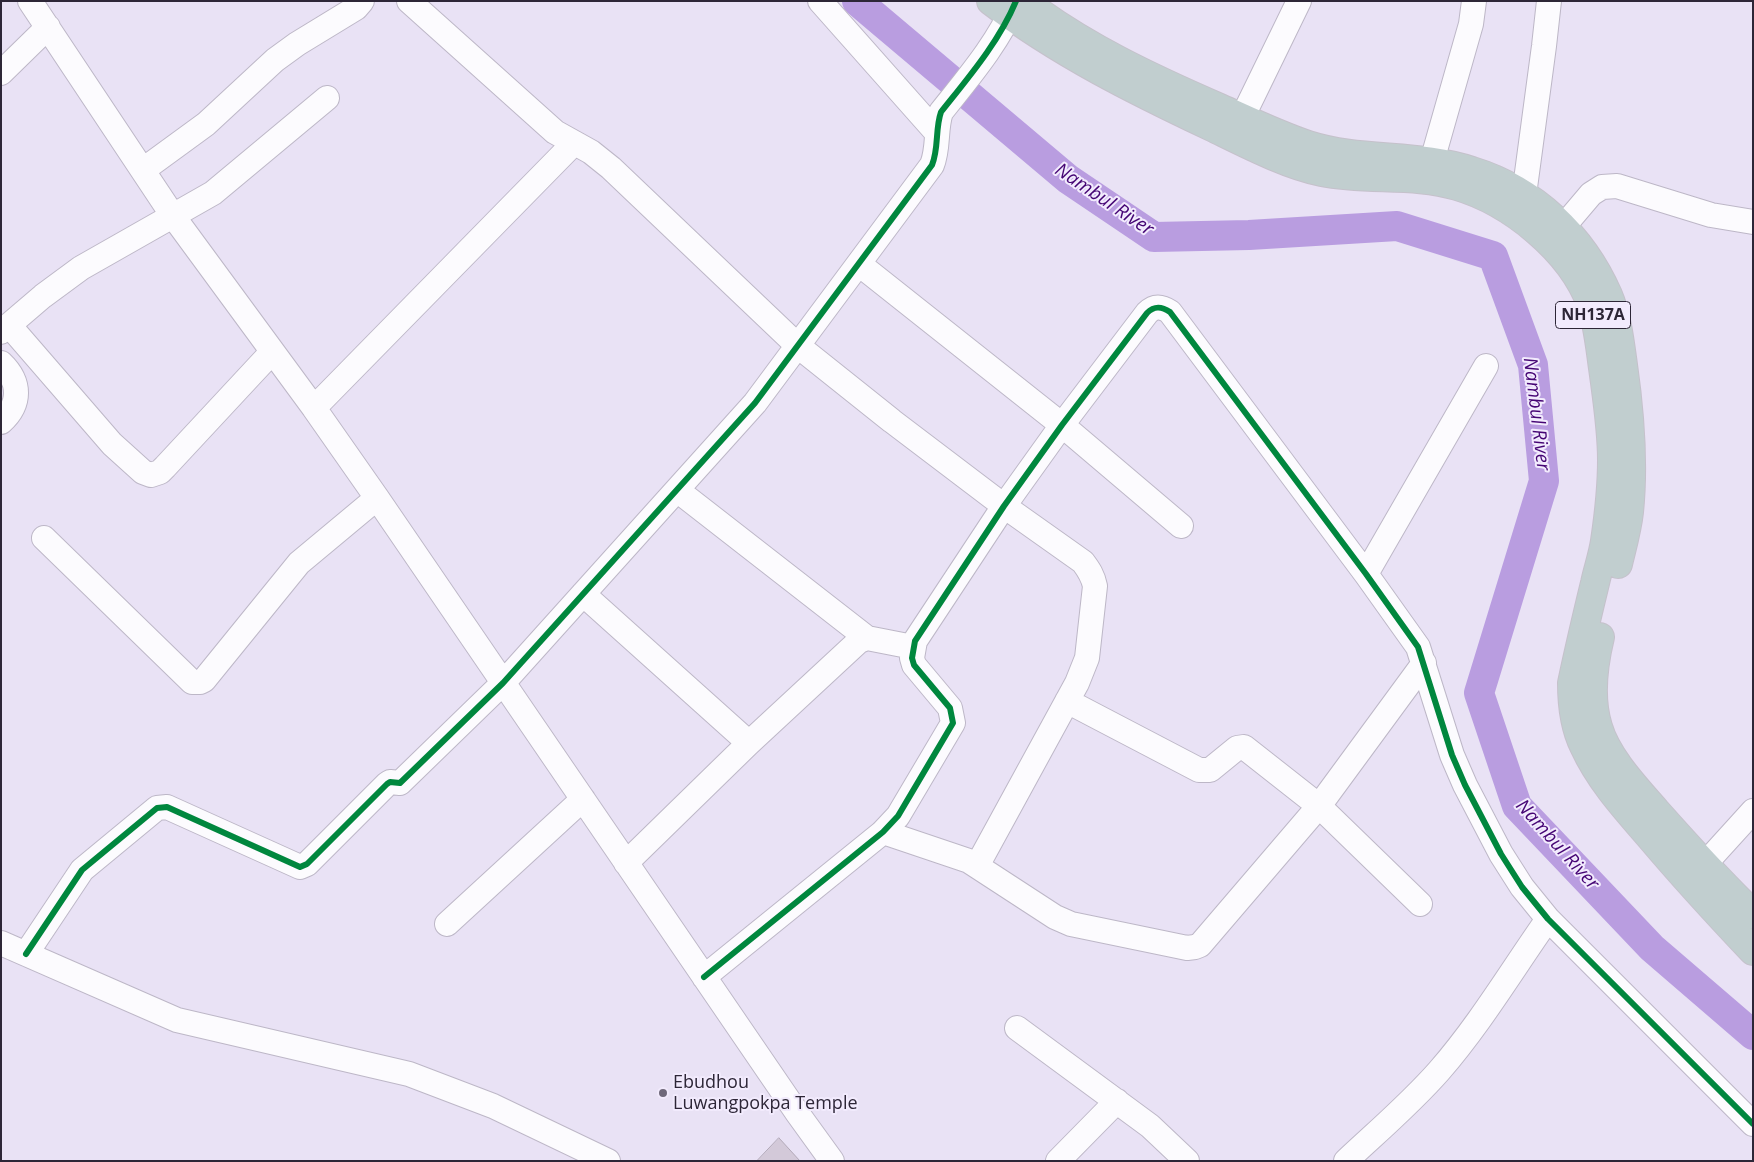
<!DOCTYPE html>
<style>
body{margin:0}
#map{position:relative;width:1754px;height:1162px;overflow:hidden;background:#e9e2f5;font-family:"Open Sans",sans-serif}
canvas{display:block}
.frame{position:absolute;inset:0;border:2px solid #2d2637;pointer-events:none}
</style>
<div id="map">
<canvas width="1754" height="1162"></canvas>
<div class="frame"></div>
</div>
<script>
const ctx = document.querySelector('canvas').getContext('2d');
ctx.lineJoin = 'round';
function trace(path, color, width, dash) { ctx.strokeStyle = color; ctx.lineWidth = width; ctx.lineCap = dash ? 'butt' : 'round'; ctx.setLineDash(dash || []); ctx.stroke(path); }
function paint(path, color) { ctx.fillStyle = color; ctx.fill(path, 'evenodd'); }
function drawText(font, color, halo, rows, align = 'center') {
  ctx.font = font + ' "Open Sans",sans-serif'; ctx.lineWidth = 4; ctx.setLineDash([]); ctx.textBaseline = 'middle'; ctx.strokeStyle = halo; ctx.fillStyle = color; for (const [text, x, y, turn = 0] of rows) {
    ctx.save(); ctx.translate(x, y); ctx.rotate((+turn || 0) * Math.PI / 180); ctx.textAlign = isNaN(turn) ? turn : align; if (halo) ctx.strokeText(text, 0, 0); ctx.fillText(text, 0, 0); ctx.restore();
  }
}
const river = new Path2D(`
 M857,1L1068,179L1154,237L1249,235L1397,226L1493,256L1533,365L1544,481L1479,693L1517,806L1652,948L1753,1035`);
const building = new Path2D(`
 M779,1138L800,1161H757Z`);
const minor = new Path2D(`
 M30,1L173,216L314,408L377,498L798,1114L832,1161
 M409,1L555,132L591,152L611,168L798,346L892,421L1004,506L1083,562C1089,570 1093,576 1095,586L1087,658L1077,683L977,866
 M820,1L937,133
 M1,73L48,27
 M1242,118L1299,1
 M143,170L206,124L275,60L297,44L356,8L362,1
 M1428,180L1432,161L1471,24L1474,1
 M1524,195L1544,46L1549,1
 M1563,227L1591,194L1602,187L1617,186L1711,215L1753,222
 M859,264L1062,425L1181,526
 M9,325L112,444L143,472L151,475L160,472L165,467L272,352
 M1,332L43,296L81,268L213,193L327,98
 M1,363C21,382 21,404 1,422
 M314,408L574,143
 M677,490L867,638
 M44,538L192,682H200L204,680L299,563L377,498
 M1366,574L1486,366
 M583,594L749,743
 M1067,701L1199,770H1210L1237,748L1244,747L1319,806L1420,904
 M883,832L969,861L1055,917L1071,924L1187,948L1195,947L1200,945L1319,806L1424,663
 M626,863L749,743L859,641L867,638L913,647
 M1704,865L1753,811
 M447,924L583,799
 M1,943L177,1020L409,1074L493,1106L608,1161
 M26,954L82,870L157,808L167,807L300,867L307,864L387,784L390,782L400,783L503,683L755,403L932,165C939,148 935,129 941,112C968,78 999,42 1016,1
 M704,977L883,832L898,816L953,723L950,708L914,665L912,658L915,641L1004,506L1062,425L1147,313C1154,306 1161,306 1170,312L1366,574L1418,647L1452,755L1465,785L1501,854L1522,887L1548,919L1753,1124
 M1017,1028L1150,1126L1187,1161
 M1058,1161L1117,1101
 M1346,1161C1378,1131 1411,1103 1439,1071C1480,1024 1512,970 1548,919`);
const highway = new Path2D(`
 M991,1C1059,53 1136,91 1212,127C1245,143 1287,165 1322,172C1367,181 1414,173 1457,186C1511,202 1571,250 1591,304C1598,324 1600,347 1603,368C1607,398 1612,429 1612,460C1612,486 1609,514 1605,541C1603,555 1598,569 1595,583C1587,616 1579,650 1572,683C1572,705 1574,726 1584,746C1600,781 1626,809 1651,838C1684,877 1718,914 1753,951
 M1024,1C1082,46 1153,79 1220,108C1249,121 1278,135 1308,145C1361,162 1419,153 1472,171C1534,190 1582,236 1608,295C1617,316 1620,343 1623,365C1630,414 1634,463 1629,512C1627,530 1622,547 1618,564
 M1600,637C1593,666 1589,698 1598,727C1607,758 1636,788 1656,811C1688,847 1719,881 1753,914`);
const cycleway = new Path2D(`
 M26,954L82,870L157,808L167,807L300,867L307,864L387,784L390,782L400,783L503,683L755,403L932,165C939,148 935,129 941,112C968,78 999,42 1016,1
 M704,977L883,832L898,816L953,723L950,708L914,665L912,658L915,641L1004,506L1062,425L1147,313C1154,306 1161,306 1170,312L1366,574L1418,647L1452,755L1465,785L1501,854L1522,887L1548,919L1753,1124`);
const markers = [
 [663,1093,5,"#6f687a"]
];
const shields = [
 [1593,315,75]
];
const shieldNames = [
 ["NH137A",1593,315]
];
const poiNames = [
 ["Ebudhou",673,1083],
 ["Luwangpokpa Temple",673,1104]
];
const waterNames = [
 ["Nambul River",1104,200,34],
 ["Nambul River",1536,414,83],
 ["Nambul River",1557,845,48]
];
trace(river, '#b99de0', 30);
paint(building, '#d3c9d9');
trace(building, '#b1a8b7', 1);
trace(minor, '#bdb7c7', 26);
trace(highway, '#c5c1cb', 30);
trace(minor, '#fcfbfe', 24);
trace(highway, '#c1cecf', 28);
trace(cycleway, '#00873e', 6);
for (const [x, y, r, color] of markers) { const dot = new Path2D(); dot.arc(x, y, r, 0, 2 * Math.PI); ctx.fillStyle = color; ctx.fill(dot); trace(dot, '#f2ebfd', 2); }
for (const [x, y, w] of shields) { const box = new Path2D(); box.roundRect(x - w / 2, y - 13.5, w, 27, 4); ctx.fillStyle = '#f2ebfd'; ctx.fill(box); trace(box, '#2d2637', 1); }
drawText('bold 16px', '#2d2637', null, shieldNames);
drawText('18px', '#2d2637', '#f2ebfd', poiNames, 'left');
drawText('italic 19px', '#450574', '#f2ebfd', waterNames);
</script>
